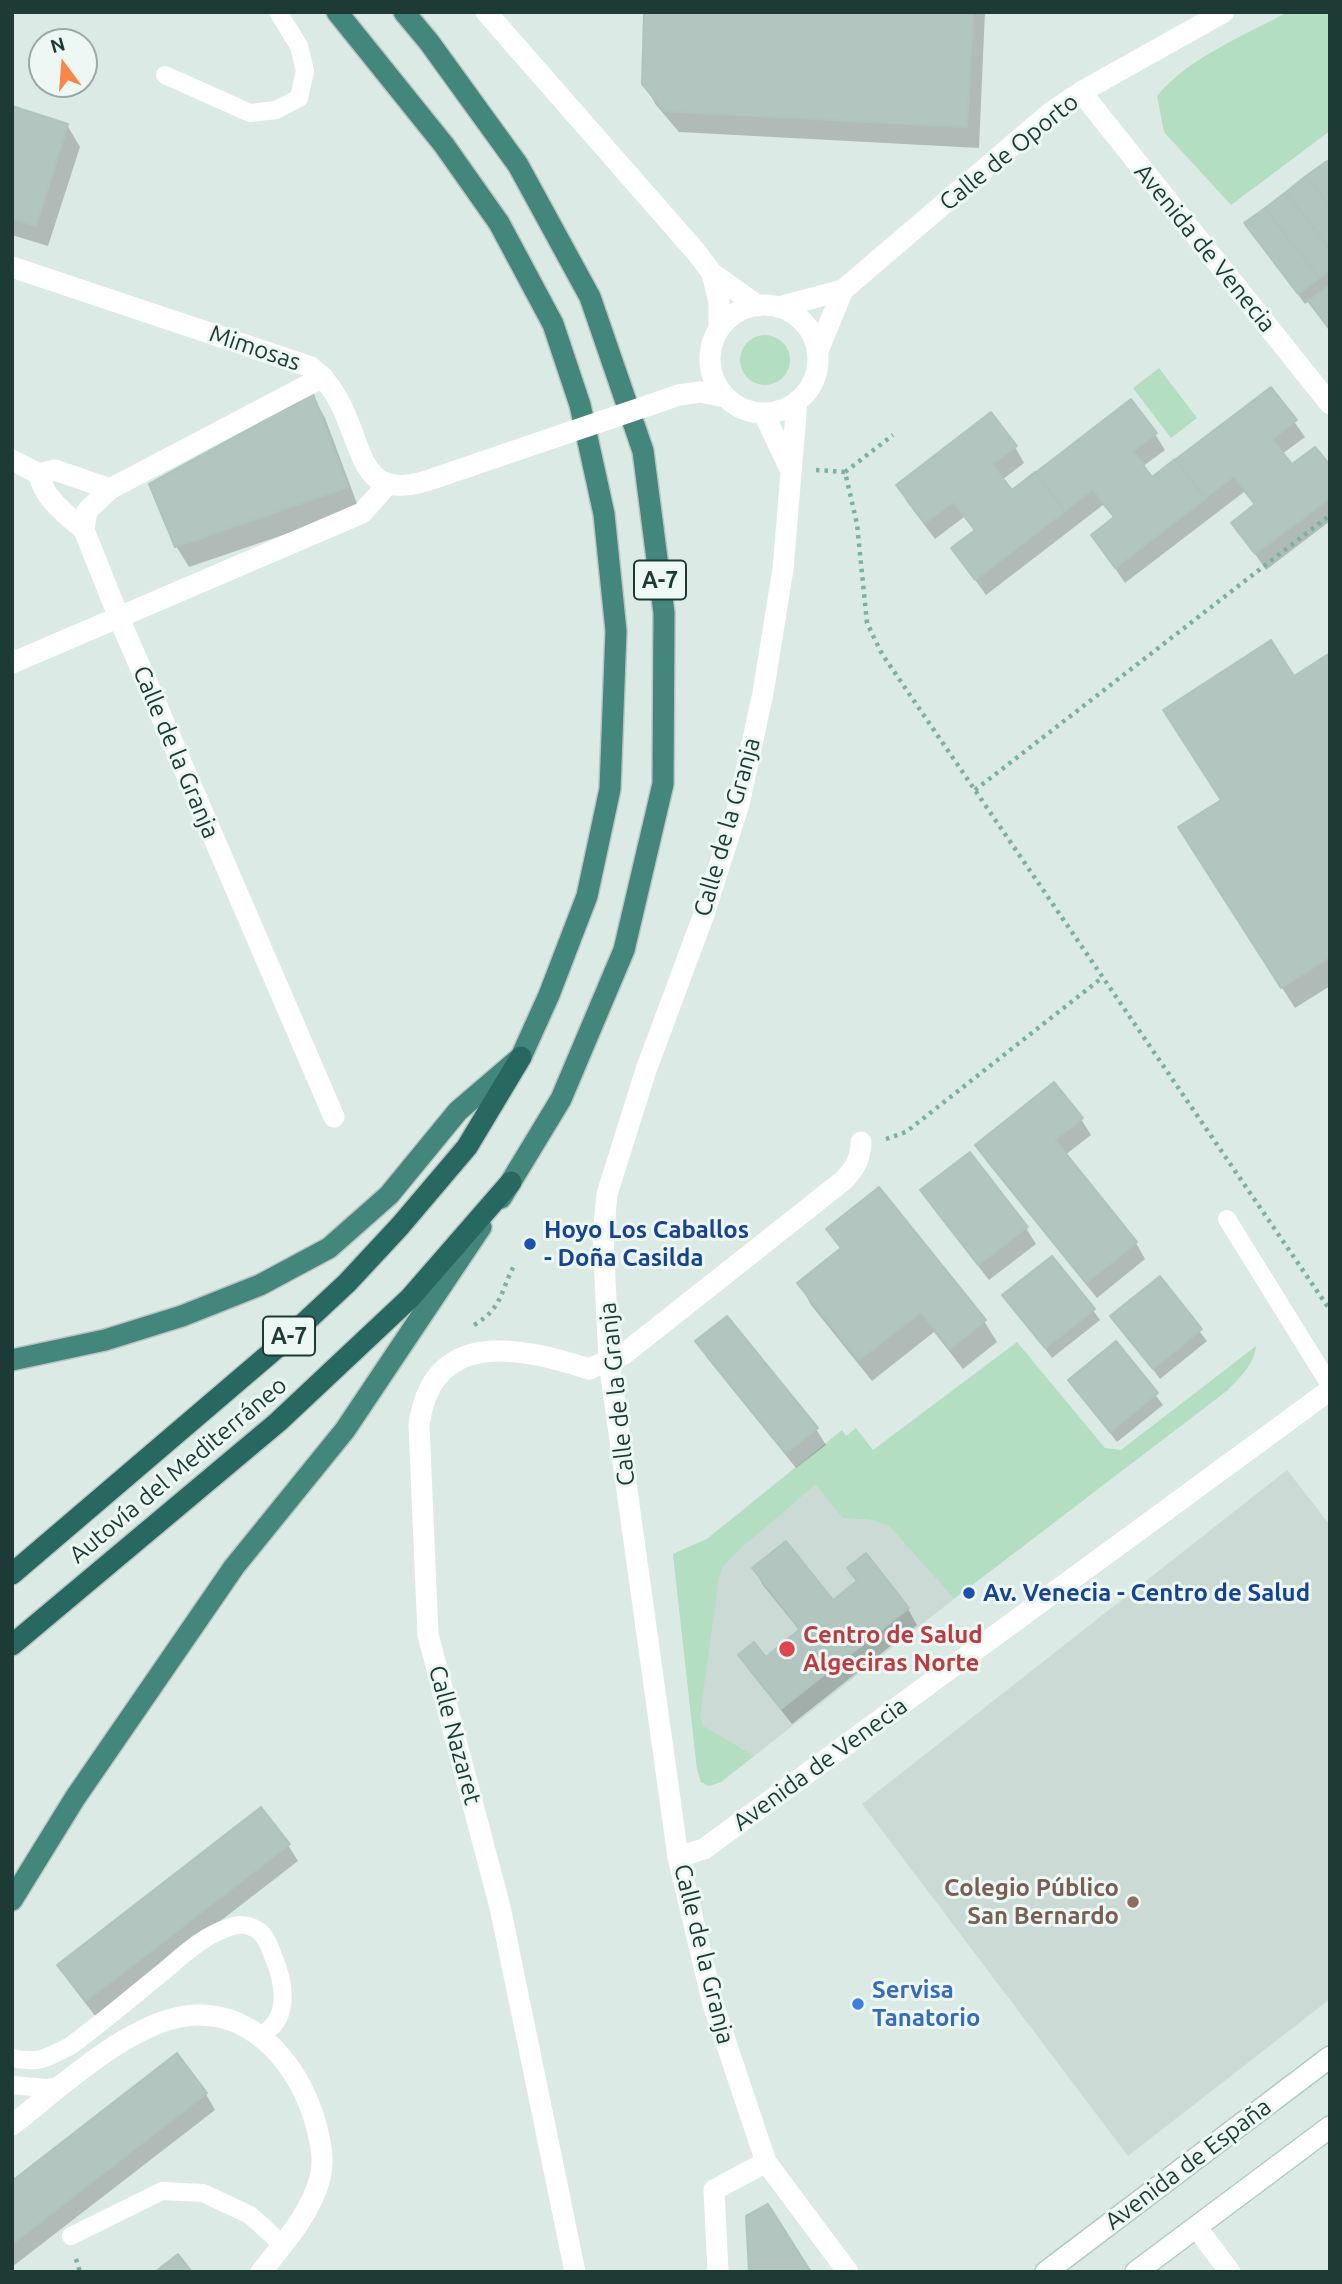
<!DOCTYPE html>
<meta charset="utf-8">
<style>
body{margin:0}
#map{position:relative;width:1342px;height:2284px;overflow:hidden;background:#dceae5;font-family:Ubuntu,sans-serif}
canvas{display:block}
.frame{position:absolute;inset:0;border:14px solid #1d3a35;pointer-events:none}
.north{position:absolute;left:28px;top:28px;width:70px;height:70px;box-sizing:border-box;background:#edf7f3;border:2px solid #9aaba7;border-radius:50%;rotate:344deg;font-size:19px;font-weight:700;line-height:28px;text-align:center;color:#1d3a35}
.north::after{content:'';display:block;margin:auto;width:24px;height:32px;background:#fd8547;clip-path:polygon(50% 0,100% 100%,50% 72%,0 100%)}
</style>
<div id="map">
<canvas width="1342" height="2284"></canvas>
<div class="frame"></div>
<div class="north">N</div>
</div>
<script>
const ctx = document.querySelector('canvas').getContext('2d');
ctx.lineJoin = 'round';
function paint(path, color) { ctx.fillStyle = color; ctx.fill(path, 'evenodd'); }
function trace(path, color, width, dash) { ctx.strokeStyle = color; ctx.lineWidth = width; ctx.lineCap = dash ? 'butt' : 'round'; ctx.setLineDash(dash || []); ctx.stroke(path); }
function drawText(font, color, halo, rows, align = 'center') {
  ctx.font = font + ' Ubuntu,sans-serif'; ctx.lineWidth = 6; ctx.setLineDash([]); ctx.textBaseline = 'middle'; ctx.strokeStyle = halo; ctx.fillStyle = color; for (const [text, x, y, turn = 0] of rows) {
    ctx.save(); ctx.translate(x, y); ctx.rotate((+turn || 0) * Math.PI / 180); ctx.textAlign = isNaN(turn) ? turn : align; if (halo) ctx.strokeText(text, 0, 0); ctx.fillText(text, 0, 0); ctx.restore();
  }
}
const built = new Path2D(`
 M801,1463L842,1518L872,1520L890,1527L954,1599L721,1782L709,1786L701,1782L697,1769L673,1554L707,1539Z
 M1287,1470L1330,1525V1999L1128,2156L862,1804Z`);
const green = new Path2D(`
 M1288,12H1330V131L1231,205L1164,132L1157,96C1188,58 1245,35 1288,12Z
 M740 360a25 25 0 1 1 50 0a25 25 0 1 1-50 0Z
 M1159,368L1197,418L1171,438L1133,388Z
 M1017,1342L1105,1448L1121,1450L1256,1346C1254,1365 1240,1377 1228,1390L954,1599L890,1527L872,1520L842,1518L816,1484L734,1554L723,1567L719,1577L700,1716L703,1726L754,1756L721,1782L709,1786L701,1782L697,1769L673,1554L707,1539L842,1430L846,1436L856,1428L873,1450Z`);
const shadow = new Path2D(`
 M646,12H985L979,148L679,132L656,105L643,83Z
 M12,108L67,125L80,147L48,246L12,235Z
 M1330,161V330L1310,300L1305,304L1246,224Z
 M1271,389L1305,437L1282,454L1292,467L1330,468V521L1266,570L1234,523L1255,506L1244,492L1125,583L1093,536L1115,519L1103,505L986,595L953,549L975,532L964,517L935,539L907,502L898,486L1015,447L1024,463L1002,480L1012,492L1155,434L1165,450L1142,467L1151,479Z
 M313,396L325,418L359,509L189,567L176,546Z
 M1330,655V986L1295,1008L1193,849L1294,678Z
 M1081,1119L1091,1135L1065,1155L1136,1243L1145,1259L1097,1298L987,1162L977,1146Z
 M923,1190L1026,1228L1036,1244L989,1280L932,1207Z
 M829,1230L984,1321L997,1342L963,1369L934,1332L872,1381L811,1305L799,1283L841,1250Z
 M1159,1279L1207,1341L1160,1379L1113,1316Z
 M1005,1296L1093,1310L1100,1320L1052,1358Z
 M698,1341L816,1429L826,1445L796,1468L707,1358Z
 M1116,1343L1163,1405L1117,1442L1070,1381Z
 M754,1569L833,1603L858,1583L850,1569L908,1609L917,1625L792,1724L750,1671L740,1655L766,1659L800,1631L763,1585Z
 M288,1845L298,1861L96,2017L69,1982L60,1966Z
 M206,2094L215,2110L12,2267V2183Z`);
const building = new Path2D(`
 M644,12H973L967,127L665,111L642,84Z
 M12,106L68,124L36,226L12,218Z
 M1327,161L1330,165V207L1306,176Z
 M1306,176L1330,207V250L1286,192Z
 M1286,192L1330,250V270L1319,278L1265,208Z
 M1265,208L1319,278L1298,294L1244,223Z
 M1329,286L1330,287V330L1308,301Z
 M1271,387L1297,420L1272,439L1292,464L1315,447L1330,465V498L1255,554L1231,523L1255,504L1234,476L1205,498L1176,459Z
 M313,394L348,487L175,547L149,484Z
 M1131,399L1157,433L1133,451L1152,477L1175,459L1205,499L1115,568L1091,535L1114,517L1093,489L1065,511L1035,473Z
 M991,412L1017,446L992,464L1012,490L1035,472L1065,511L975,580L951,548L975,530L953,502L925,523L896,485Z
 M1271,640L1294,676L1330,653V957L1281,988L1178,827L1221,800L1163,710Z
 M1054,1082L1083,1118L1055,1140L1137,1242L1086,1283L975,1145Z
 M970,1152L1028,1227L978,1265L920,1190Z
 M879,1187L986,1320L950,1349L921,1312L859,1360L797,1283L841,1248L826,1229Z
 M1052,1256L1095,1309L1045,1348L1002,1295Z
 M1160,1276L1202,1329L1153,1369L1110,1316Z
 M727,1316L818,1428L786,1453L695,1341Z
 M1116,1341L1158,1393L1110,1432L1068,1380Z
 M786,1541L833,1600L857,1581L847,1568L866,1553L909,1608L781,1709L738,1655L754,1642L766,1657L800,1629L752,1568Z
 M261,1807L290,1844L86,2001L57,1965Z
 M177,2053L207,2093L12,2244V2181Z
 M768,2204L811,2272H749L746,2216Z
 M178,2254L192,2272H155Z`);
const path = new Path2D(`
 M816,470L845,472L857,524L867,623L882,654L1330,1310
 M845,472L893,435
 M975,790L1330,515
 M886,1139L906,1132L1103,977
 M474,1325C503,1308 500,1291 515,1264
 M76,2259L80,2272`);
const service = new Path2D(`
 M165,75L250,113L276,110L299,98L305,71L299,46L278,12
 M1227,1219L1330,1385
 M12,2058C39,2064 47,2058 70,2046C102,2023 132,1997 163,1972C183,1955 204,1935 230,1927C240,1923 251,1925 260,1932C267,1938 270,1948 273,1956C285,1983 291,2022 259,2035
 M12,2085L47,2088L63,2085
 M71,2236L162,2191L203,2193L250,2215L283,2245`);
const pedestrian = new Path2D(`
 M718,2272L714,2190L766,2162`);
const minor = new Path2D(`
 M1081,92L1330,404
 M323,377L110,489L87,511L84,530L119,618L334,1117
 M12,460L39,474L55,470L110,489
 M39,474C42,497 67,515 84,530
 M12,663L362,513L388,484
 M678,1857L704,1849L1330,1390
 M12,2125C60,2088 135,2016 197,2015C258,2014 299,2068 315,2121C320,2140 325,2159 320,2178C310,2215 284,2243 261,2272
 M1197,2228L1230,2272
 M575,2272L500,1907L428,1635L419,1425C433,1327 520,1347 589,1369L624,1354L844,1180C856,1167 860,1160 861,1142`);
const tertiary = new Path2D(`
 M486,12L697,253L712,273L758,306
 M12,267L311,367C323,377 332,387 339,401C365,450 359,506 435,478
 M712,273L719,302V329
 M710 359a54 54 0 1 1 108 0a54 54 0 1 1-108 0Z
 M779,307L843,290L1050,113L1081,92L1224,12
 M818,351L843,290
 M679,395L700,392L725,397
 M797,401L783,569L763,693L739,804L704,914L646,1070L607,1194L603,1237L609,1361L678,1857L713,2004L766,2162L848,2272
 M764,414L790,469`);
const secondary = new Path2D(`
 M1046,2272L1330,2057
 M1136,2272L1330,2127`);
const trunk = new Path2D(`
 M404,12L429,42L518,165L590,297L643,451L664,613L663,784L624,950L561,1099L501,1198
 M12,1360L105,1340L182,1316L260,1285L329,1248L389,1195L458,1111L521,1057L549,995L587,896L610,789L616,631L604,514L580,405L553,324L499,223L444,145L337,12
 M12,1900L75,1798L234,1567L345,1430L481,1227`);
const motorway = new Path2D(`
 M12,1574L287,1339L347,1283L400,1226L467,1147L521,1057
 M12,1645L278,1422L410,1298L511,1182`);
const tertiaryBridge = new Path2D(`
 M435,478L679,395`);
const markers = [
 [530,1244,7,"#1a4fb4"],
 [969,1593,7,"#1a4fb4"],
 [787,1649,9,"#e0444e"],
 [1133,1902,7,"#8d6e63"],
 [858,2004,7,"#3f7fe0"]
];
const shields = [
 [660,580,52],
 [289,1336,52]
];
const shieldNames = [
 ["A-7",660,580],
 ["A-7",289,1336]
];
const streetNames = [
 ["Calle de Oporto",1009,152,-39],
 ["Avenida de Venecia",1205,248,51],
 ["Mimosas",255,348,19],
 ["Calle de la Granja",176,752,67],
 ["Calle de la Granja",727,827,-74],
 ["Calle de la Granja",617,1394,-96],
 ["Autovía del Mediterráneo",178,1470,-40],
 ["Calle Nazaret",455,1735,75],
 ["Avenida de Venecia",820,1764,-36],
 ["Calle de la Granja",704,1954,76],
 ["Avenida de España",1188,2164,-37]
];
const transitNames = [
 ["Hoyo Los Caballos",544,1230],
 ["- Doña Casilda",544,1258],
 ["Av. Venecia - Centro de Salud",983,1593]
];
const healthNames = [
 ["Centro de Salud",803,1635],
 ["Algeciras Norte",803,1663]
];
const educationNames = [
 ["Colegio Público",1119,1888],
 ["San Bernardo",1119,1916]
];
const shopNames = [
 ["Servisa",872,1990],
 ["Tanatorio",872,2018]
];
paint(built, '#cbdad4');
paint(green, '#b3dec2');
paint(shadow, '#0003');
paint(building, '#b2c5be');
trace(building, '#afc4bd', 2);
trace(secondary, '#afcbc3', 24);
trace(trunk, '#bbc4c2', 24);
trace(motorway, '#bbc4c2', 24);
trace(path, '#7ab1a4', 4.5, [3.5, 5]);
trace(service, '#fff', 18);
trace(pedestrian, '#fff', 21);
trace(minor, '#fff', 21);
trace(tertiary, '#fff', 21);
trace(secondary, '#fff', 21);
trace(trunk, '#42867c', 21);
trace(motorway, '#276961', 21);
trace(tertiaryBridge, '#fff', 21);
for (const [x, y, r, color] of markers) { const dot = new Path2D(); dot.arc(x, y, r, 0, 2 * Math.PI); ctx.fillStyle = color; ctx.fill(dot); trace(dot, '#edf7f3', 2.5); }
for (const [x, y, w] of shields) { const box = new Path2D(); box.roundRect(x - w / 2, y - 19.5, w, 39, 5); ctx.fillStyle = '#edf7f3'; ctx.fill(box); trace(box, '#1d3a35', 2); }
drawText('bold 23px', '#1d3a35', null, shieldNames);
drawText('24px', '#1d3a35', '#edf7f3', streetNames);
drawText('bold 24px', '#164399', '#edf7f3', transitNames, 'left');
drawText('bold 24px', '#be3a42', '#edf7f3', healthNames, 'left');
drawText('bold 24px', '#785e54', '#edf7f3', educationNames, 'right');
drawText('bold 24px', '#366cbe', '#edf7f3', shopNames, 'left');
</script>
